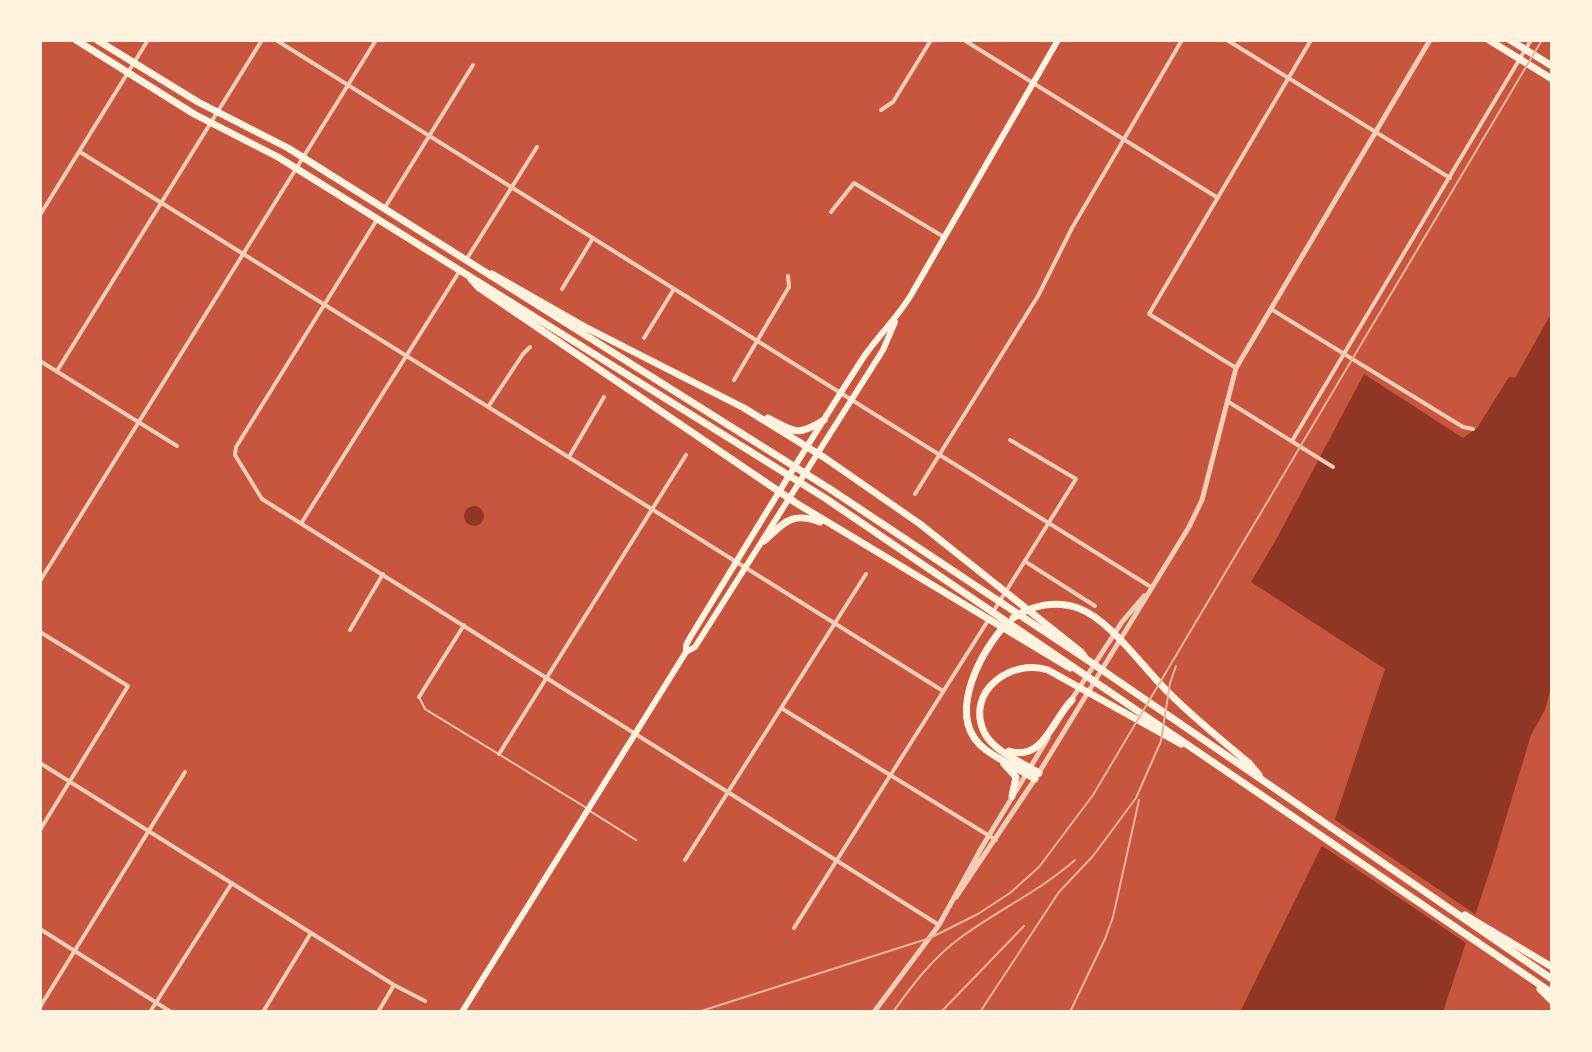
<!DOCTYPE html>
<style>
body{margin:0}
#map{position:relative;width:1592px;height:1052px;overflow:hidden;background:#c8553d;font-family:Quicksand,sans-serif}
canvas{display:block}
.frame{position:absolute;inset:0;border:42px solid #fff3e0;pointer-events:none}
</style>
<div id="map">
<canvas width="1592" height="1052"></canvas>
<div class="frame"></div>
</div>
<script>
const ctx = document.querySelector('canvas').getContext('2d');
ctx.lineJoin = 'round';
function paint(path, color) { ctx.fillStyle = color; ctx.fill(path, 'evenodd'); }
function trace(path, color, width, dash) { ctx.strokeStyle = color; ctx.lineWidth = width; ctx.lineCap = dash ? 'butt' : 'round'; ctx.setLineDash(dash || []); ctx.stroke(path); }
const water = new Path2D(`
 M1552,312V684L1545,710L1531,735L1492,864L1443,1012H1240L1335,819L1385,669L1251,582L1277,538L1364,374L1463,438L1477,428L1509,377L1515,378Z
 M464 516a10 10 0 1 1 20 0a10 10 0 1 1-20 0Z`);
const pier = new Path2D(`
 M1331,817L1478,916L1469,945L1318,843Z`);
const service = new Path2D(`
 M419,697L425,709L585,807
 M590,811L636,840`);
const minor = new Path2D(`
 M276,40L1151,587
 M964,40L1218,198
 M1227,40L1450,178
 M881,110L893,102L931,40
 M80,152L943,691
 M384,209L473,65
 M831,212L854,183L944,237
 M40,215L148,40
 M378,218L236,447L235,455L262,499L939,925
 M466,260L537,147
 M562,289L593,238
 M1271,309L1463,427L1473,429
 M644,338L674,289
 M40,361L177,446
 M1236,368L1149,314L1311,40
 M57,371L262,40
 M734,380L789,287L788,276
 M1227,401L1333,467
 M488,407L523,354L530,347
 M1292,441L1531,40
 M569,457L604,397
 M915,494L1038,296L1072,228L1182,40
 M302,522L459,272
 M1026,562L1095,606
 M40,581L376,40
 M993,612L1076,479L1010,440
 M350,630L383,574
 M40,632L128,686L40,830
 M419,697L464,625
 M781,708L996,840
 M499,754L686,455
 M40,763L394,985L425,1001
 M685,860L866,574
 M794,928L989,619
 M40,929L171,1012
 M40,1007L185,772
 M150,1012L232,883
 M263,1012L311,933
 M378,1012L394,985`);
const tertiary = new Path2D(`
 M1070,702L1122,622L1144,596
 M956,897L1035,779L1189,527L1202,500L1236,368L1430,40
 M874,1012L939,925L982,847L1048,738`);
const secondary = new Path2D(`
 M686,652L695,647L883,350L895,322
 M462,1012L686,652V645L691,636C748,543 804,449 863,358C878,336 897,318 911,295L1058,40`);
const primary = new Path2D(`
 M76,40L194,114L278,157L825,498L1552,993
 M97,40L198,102L288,148L830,489L1089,661L1552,979
 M1489,40L1552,79
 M1510,40L1552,66
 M492,274L585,327L746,409
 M471,279L478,287L796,503L1070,668
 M744,408L825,458L920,524L1081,652L1087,660
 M768,418C795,432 797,437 824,420
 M764,541C784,523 791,511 820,522
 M1013,618C1032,605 1056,600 1078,608C1111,620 1143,668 1169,693C1194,718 1221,740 1249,763L1259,775
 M1004,626C979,656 944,719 986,750C1001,761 1019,769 1035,779
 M1009,751C1043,762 1052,720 1072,700
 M1004,764L1016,777L1012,796
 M1039,773C1021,762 993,751 984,732C965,691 1012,658 1048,670L1181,744
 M1465,915L1552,967
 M1540,989L1552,1001`);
const rail = new Path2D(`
 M698,1012L930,938L978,914L1010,893L1039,867L1093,795L1542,40
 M893,1012C913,984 933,958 960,938C998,910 1040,891 1075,860
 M941,1012L1024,926
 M980,1012L1059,892L1093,856L1136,798L1161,741L1170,683L1176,666
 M1070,1012L1105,939L1113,917L1139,800`);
paint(water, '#8f3625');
paint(pier, '#c8553d');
trace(service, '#f1ccb7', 2);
trace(minor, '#f1ccb7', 4);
trace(tertiary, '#f1ccb7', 5);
trace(secondary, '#fff3e0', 6);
trace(primary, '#fff3e0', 7);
trace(rail, '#e9b49f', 2);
</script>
